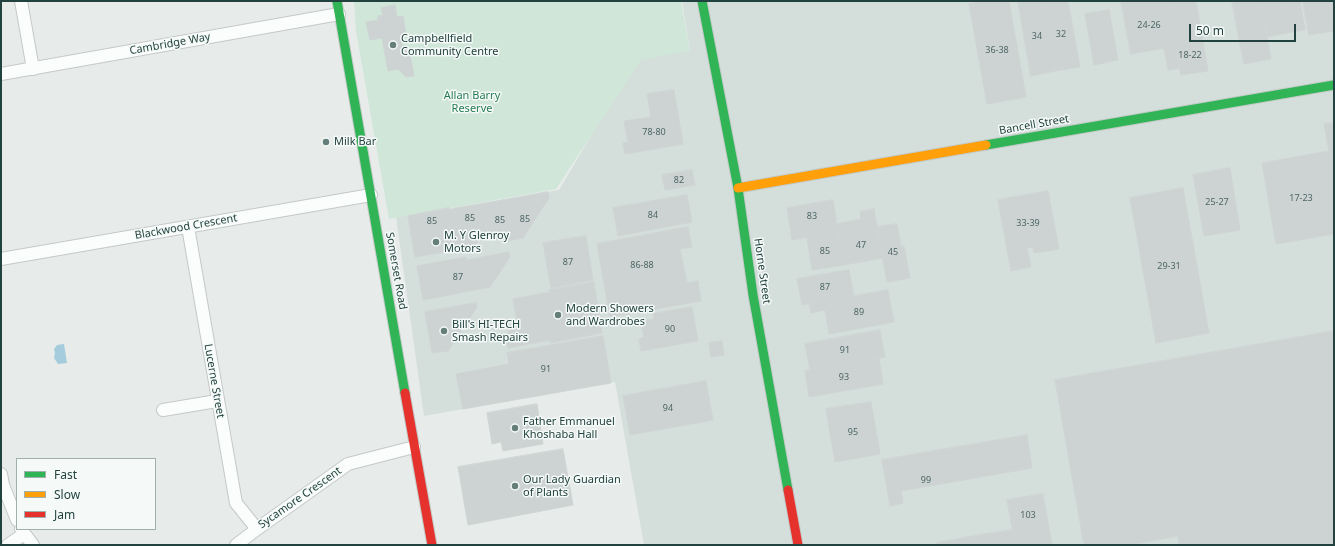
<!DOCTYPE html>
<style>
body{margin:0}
#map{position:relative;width:1335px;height:546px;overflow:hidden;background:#e7ecea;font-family:"Noto Sans",sans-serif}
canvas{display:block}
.frame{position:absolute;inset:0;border:2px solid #21423e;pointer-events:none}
.legend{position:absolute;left:16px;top:458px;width:140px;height:72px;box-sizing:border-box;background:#f5faf8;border:1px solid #a0b0ae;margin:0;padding:5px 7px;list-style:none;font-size:12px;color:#21423e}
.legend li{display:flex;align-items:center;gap:8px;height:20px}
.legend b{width:20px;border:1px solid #a0b0ae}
.scale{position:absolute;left:1189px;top:24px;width:107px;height:18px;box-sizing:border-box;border:2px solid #21423e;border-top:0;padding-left:5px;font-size:12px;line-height:14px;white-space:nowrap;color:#21423e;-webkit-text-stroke:3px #f5faf8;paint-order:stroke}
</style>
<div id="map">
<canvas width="1335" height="546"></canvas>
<div class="frame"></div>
<ul class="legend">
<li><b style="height:5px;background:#30b455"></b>Fast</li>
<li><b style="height:5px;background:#ff9f0a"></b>Slow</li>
<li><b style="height:5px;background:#e5322d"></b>Jam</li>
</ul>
<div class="scale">50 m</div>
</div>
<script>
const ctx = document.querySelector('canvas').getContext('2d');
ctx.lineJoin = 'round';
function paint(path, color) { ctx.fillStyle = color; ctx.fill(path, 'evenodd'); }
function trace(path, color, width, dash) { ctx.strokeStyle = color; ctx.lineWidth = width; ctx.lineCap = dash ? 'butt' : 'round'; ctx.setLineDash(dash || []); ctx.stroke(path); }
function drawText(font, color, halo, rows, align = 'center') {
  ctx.font = font + ' "Noto Sans",sans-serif'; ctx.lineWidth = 3; ctx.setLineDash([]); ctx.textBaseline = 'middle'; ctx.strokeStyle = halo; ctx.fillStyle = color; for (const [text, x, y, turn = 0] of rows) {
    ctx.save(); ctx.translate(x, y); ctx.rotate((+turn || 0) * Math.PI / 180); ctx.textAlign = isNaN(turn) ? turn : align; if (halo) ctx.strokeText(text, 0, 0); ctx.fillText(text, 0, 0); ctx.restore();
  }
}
const built = new Path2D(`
 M682,1H1334V545H644L615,382L424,416L396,217L559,190L639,55L690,50Z`);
const green = new Path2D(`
 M354,1H681L690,51L641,60L556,189L389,219L356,31Z`);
const water = new Path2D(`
 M64,344L67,363L58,364L54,358L55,353L54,349L57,345Z`);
const building = new Path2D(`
 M983,1H1009L1026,97L987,104L969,4Z
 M1018,1H1043L1055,71L1031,76Z
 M1043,1H1068L1080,67L1055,71Z
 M1121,1H1168L1180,68L1168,70L1164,48L1131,54Z
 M1168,1H1196L1208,71L1181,75Z
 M1232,1H1261L1271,59L1244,64Z
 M1261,1H1280L1286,33L1267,37Z
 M1280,1H1300L1305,30L1286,33Z
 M1303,1H1334V31L1309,35Z
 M395,5L397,17L403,16L406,34L400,35L403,49H409L414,76L406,77L398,69L388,71L382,38L370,40L366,22L378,20V16L383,15L381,8Z
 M1109,10L1118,60L1094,65L1085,14Z
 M674,90L683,144L625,154L623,143L628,142L624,121L651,117L647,94Z
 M1334,123V234L1276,244L1262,163L1329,151L1324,124Z
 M1230,168L1240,230L1204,236L1193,175Z
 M692,170L695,185L665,190L662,175Z
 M1183,188L1209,333L1156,343L1130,198Z
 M1048,191L1059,249L1034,253L1033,247L1027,248L1031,267L1011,271L998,200Z
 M548,192L549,198L523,238L517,239L510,199Z
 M687,195L692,222L618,236L613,208Z
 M510,199L517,239L504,242L498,237L489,238L483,204Z
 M833,200L838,232L792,240L787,208Z
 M483,204L489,238L478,240L474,247L461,249L454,209Z
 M449,208V210L454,209L457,227L411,235L408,216Z
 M874,209L883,258L844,265L837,224L861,219L860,212Z
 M897,224L901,246H904L910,278L887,282L877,227Z
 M457,227L461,249L415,257L411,235Z
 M688,227L692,247L680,249L687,283L698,281L701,301L610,317L597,244Z
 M838,232L844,265L812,270L807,238Z
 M586,236L593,280L551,288L543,243Z
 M509,252L510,257L490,287L423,300L417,266L466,257V260Z
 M849,270L854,296L802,305L797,279Z
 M594,282L602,333L550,343V340L508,348L505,336L517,322L513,299L550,292L549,290Z
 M888,290L894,322L829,334L825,310L811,313L809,304Z
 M476,303L477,307L448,351L432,353L425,312Z
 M692,307L698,341L641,351L639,339L644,337L641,321L654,319L653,314Z
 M880,330L885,357L810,370L805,344Z
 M1334,331V545H1179L1178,536L1129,545H1084L1055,380Z
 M603,336L611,383L463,409L456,374L509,364L507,353Z
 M722,341L724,355L711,357L709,343Z
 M879,358L883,384L809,397L805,371Z
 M706,381L713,420L630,435L623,396Z
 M871,402L880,454L835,462L826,409Z
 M537,404L543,444L503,451L501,442L492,444L487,413Z
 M1027,435L1032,468L901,491L903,503L890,506L882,460Z
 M563,449L573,505L468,525L458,467Z
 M1043,494L1052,545H1015L1007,500Z
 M1013,530L1015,545H988L986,534Z
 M986,534L988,545H971L969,537Z
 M969,537L971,545H954L953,540Z
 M953,540L954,545H937L936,543Z`);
const street = new Path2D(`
 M21,1L33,69
 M1,74L339,14
 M188,227L236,503L257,529
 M1,259L371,195
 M163,410L217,401
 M1,474L3,485L17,520
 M21,529L33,545
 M8,545L24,534
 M236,545L257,529L348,464L414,447`);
const fast = new Path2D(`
 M337,1L405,393
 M702,1L738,188L753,295L788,490
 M986,145L1334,85`);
const slow = new Path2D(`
 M738,188L986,145`);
const jam = new Path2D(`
 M405,393L432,545
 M788,490L798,545`);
const markers = [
 [393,45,4,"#667e7a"],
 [326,142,4,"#667e7a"],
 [436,242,4,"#667e7a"],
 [558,315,4,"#667e7a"],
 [444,331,4,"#667e7a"],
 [515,428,4,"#667e7a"],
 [515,486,4,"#667e7a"]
];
const numberNames = [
 ["24-26",1149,25],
 ["32",1061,34],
 ["34",1037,36],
 ["36-38",997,50],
 ["18-22",1190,55],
 ["78-80",654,132],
 ["82",679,180],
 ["17-23",1301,198],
 ["25-27",1217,202],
 ["84",653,215],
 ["83",812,216],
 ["85",470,218],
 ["85",525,219],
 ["85",500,220],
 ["85",432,221],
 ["33-39",1028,223],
 ["47",861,245],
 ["85",825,251],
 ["45",893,252],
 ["87",568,262],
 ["86-88",642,265],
 ["29-31",1169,266],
 ["87",458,277],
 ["87",825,287],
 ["89",859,312],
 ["90",670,329],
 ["91",845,350],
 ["91",546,369],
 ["93",844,377],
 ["94",668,408],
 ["95",853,432],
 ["99",926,480],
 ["103",1028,515]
];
const poiNames = [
 ["Campbellfield",401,39],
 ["Community Centre",401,52],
 ["Milk Bar",334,142],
 ["M. Y Glenroy",444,236],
 ["Motors",444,249],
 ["Modern Showers",566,309],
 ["and Wardrobes",566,322],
 ["Bill's HI-TECH",452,325],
 ["Smash Repairs",452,338],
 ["Father Emmanuel",523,422],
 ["Khoshaba Hall",523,435],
 ["Our Lady Guardian",523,480],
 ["of Plants",523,493]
];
const streetNames = [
 ["Cambridge Way",170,44,-10],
 ["Bancell Street",1034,125,-10],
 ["Blackwood Crescent",186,227,-10],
 ["Somerset Road",396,271,80],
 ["Horne Street",762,271,82],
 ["Lucerne Street",214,381,80],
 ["Sycamore Crescent",300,498,-35]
];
const parkNames = [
 ["Allan Barry",472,96],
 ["Reserve",472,109]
];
paint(built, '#d4dedb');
paint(green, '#cfe6d9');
paint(water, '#a4ccdd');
paint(building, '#cdd3d2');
trace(building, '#cfd5d3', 1);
trace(street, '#c4c9c8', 14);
trace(fast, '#c2cac8', 11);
trace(slow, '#c2cac8', 11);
trace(jam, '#c2cac8', 11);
trace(street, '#fbfcfc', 12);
trace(fast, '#30b455', 9);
trace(slow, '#ff9f0a', 9);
trace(jam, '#e5322d', 9);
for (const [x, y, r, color] of markers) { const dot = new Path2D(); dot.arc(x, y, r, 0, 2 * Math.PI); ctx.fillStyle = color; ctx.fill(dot); trace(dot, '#f5faf8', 1.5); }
drawText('9px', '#4d6764', null, numberNames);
drawText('11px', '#21423e', '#f5faf8', poiNames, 'left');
drawText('11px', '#21423e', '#f5faf8', streetNames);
drawText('11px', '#287c55', '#f5faf8', parkNames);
</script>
